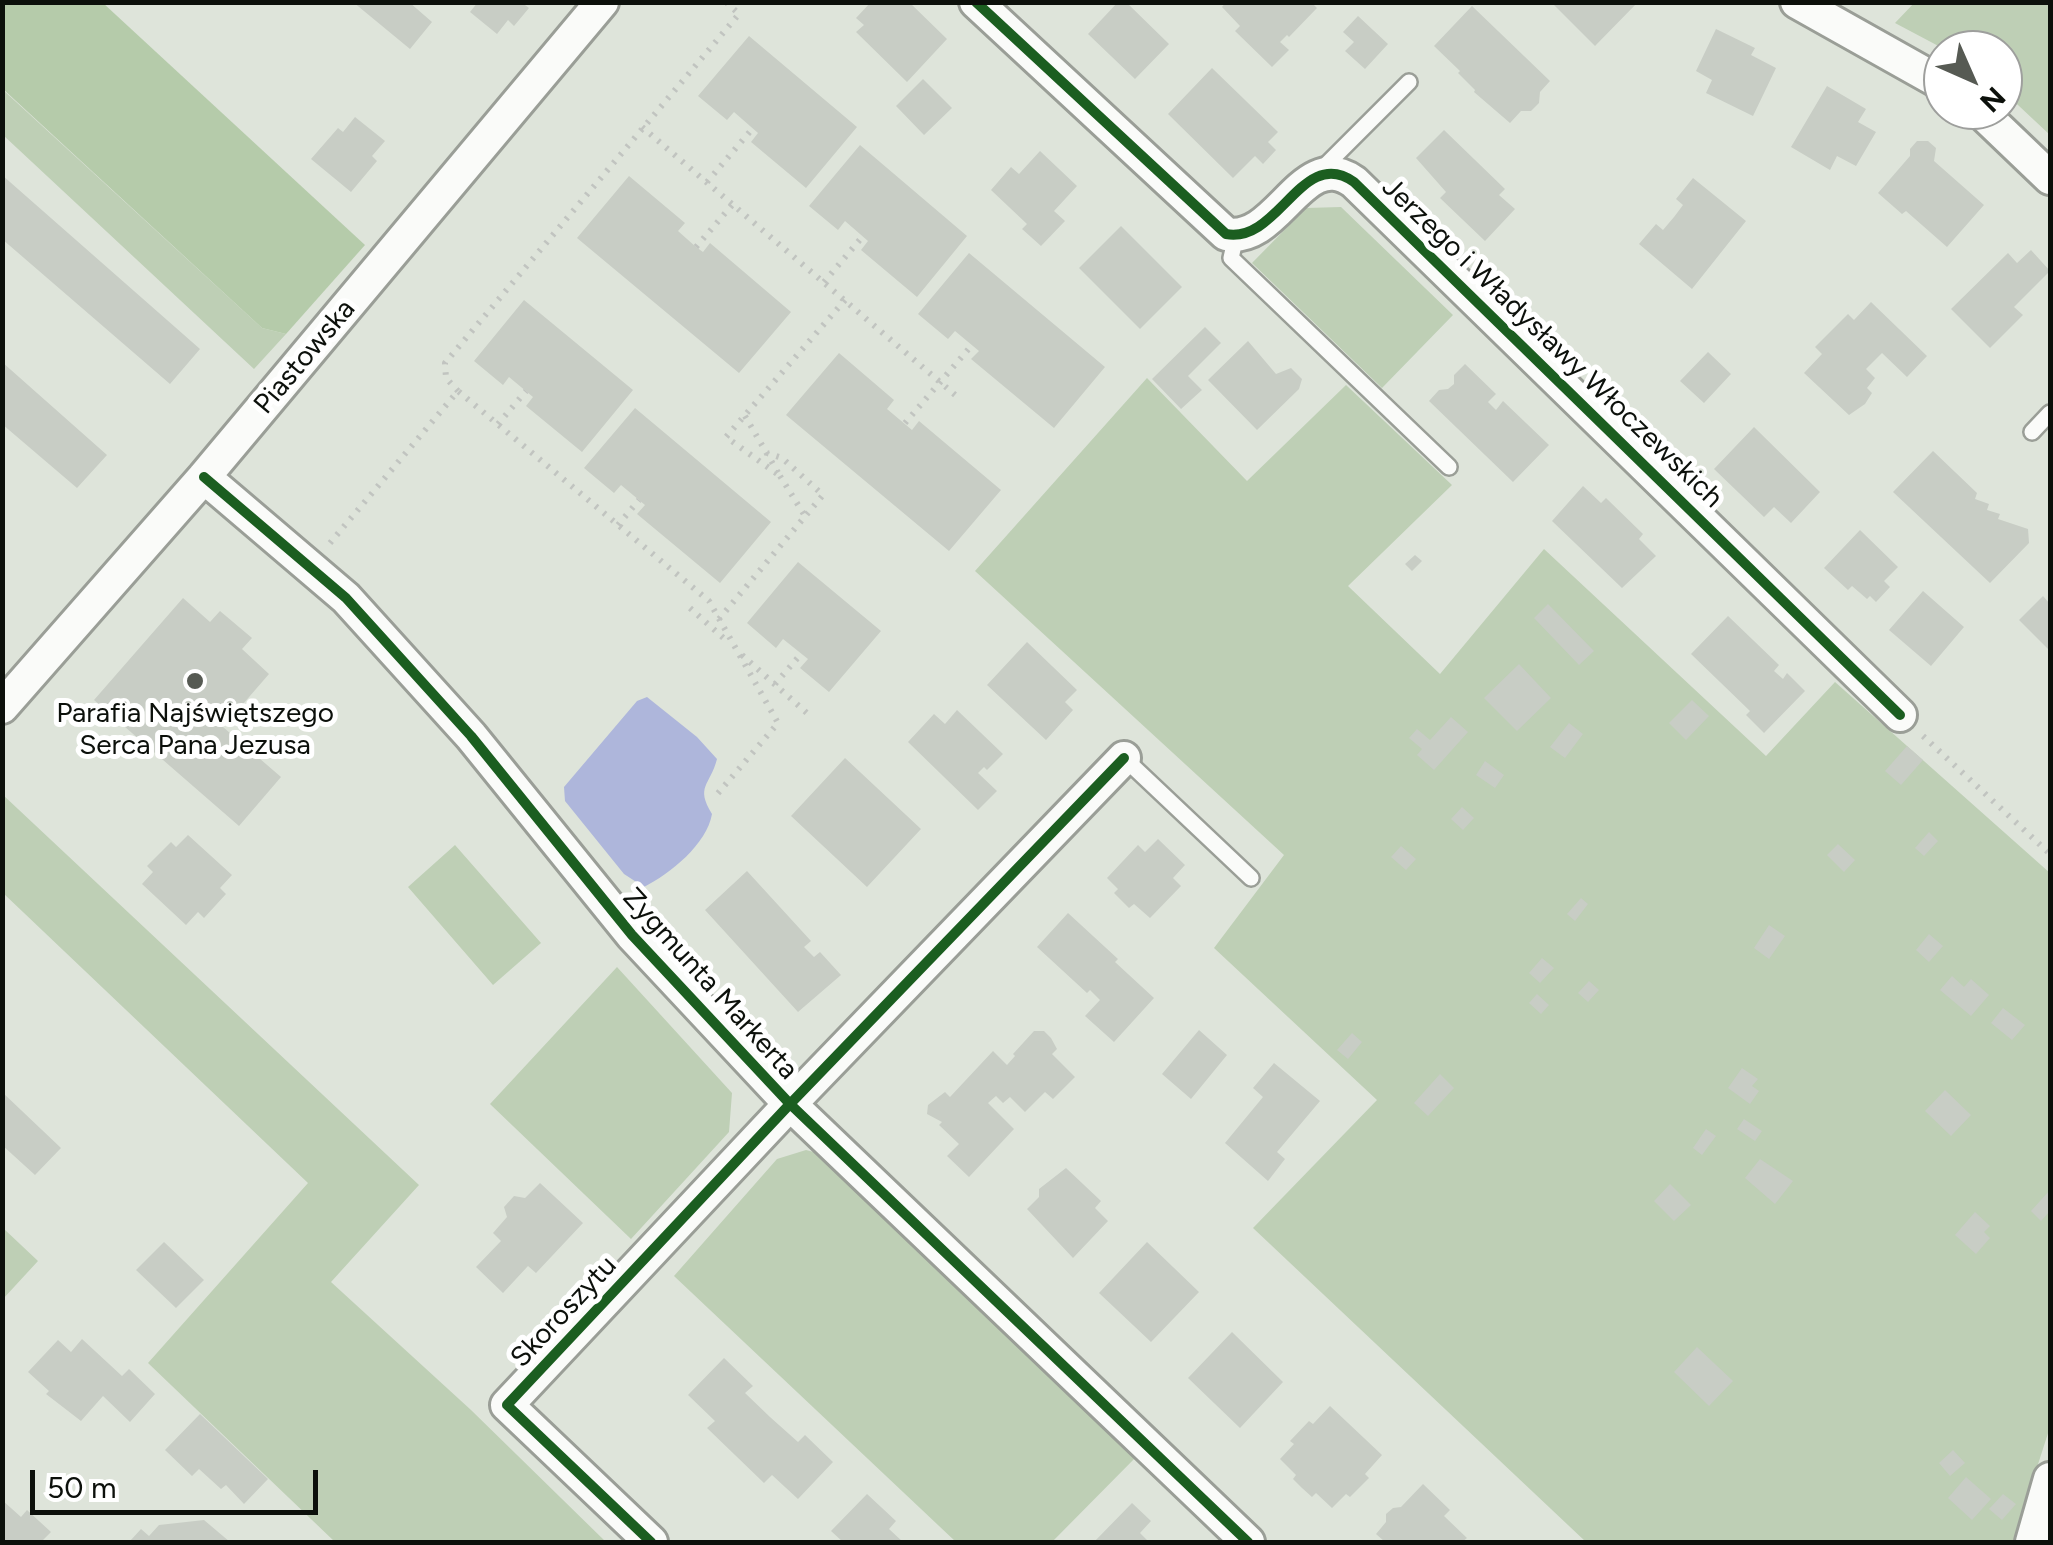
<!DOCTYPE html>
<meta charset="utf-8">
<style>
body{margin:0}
#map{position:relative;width:2053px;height:1545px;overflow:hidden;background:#dee4da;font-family:Figtree,sans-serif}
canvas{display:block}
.frame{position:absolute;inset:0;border:5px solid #0c100b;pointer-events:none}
.north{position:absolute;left:1923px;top:30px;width:100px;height:100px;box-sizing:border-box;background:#fff;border:2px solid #9e9f9d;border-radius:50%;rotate:135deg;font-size:28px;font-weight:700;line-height:40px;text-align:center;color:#0c100b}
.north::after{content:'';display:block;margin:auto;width:35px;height:45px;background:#565a53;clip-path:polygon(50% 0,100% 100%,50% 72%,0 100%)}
.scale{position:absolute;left:30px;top:1470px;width:288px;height:45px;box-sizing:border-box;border:5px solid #0c100b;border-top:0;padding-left:12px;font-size:30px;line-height:35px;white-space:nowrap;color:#0c100b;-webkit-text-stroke:8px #fff;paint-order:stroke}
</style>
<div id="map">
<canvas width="2053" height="1545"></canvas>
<div class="frame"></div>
<div class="north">N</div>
<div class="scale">50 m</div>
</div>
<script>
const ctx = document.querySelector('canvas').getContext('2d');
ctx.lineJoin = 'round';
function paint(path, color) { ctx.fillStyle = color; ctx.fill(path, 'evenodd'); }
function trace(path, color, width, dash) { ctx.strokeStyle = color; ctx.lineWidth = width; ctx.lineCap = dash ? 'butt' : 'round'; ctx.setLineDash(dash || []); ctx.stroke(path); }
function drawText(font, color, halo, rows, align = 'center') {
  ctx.font = font + ' Figtree,sans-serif'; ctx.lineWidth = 10; ctx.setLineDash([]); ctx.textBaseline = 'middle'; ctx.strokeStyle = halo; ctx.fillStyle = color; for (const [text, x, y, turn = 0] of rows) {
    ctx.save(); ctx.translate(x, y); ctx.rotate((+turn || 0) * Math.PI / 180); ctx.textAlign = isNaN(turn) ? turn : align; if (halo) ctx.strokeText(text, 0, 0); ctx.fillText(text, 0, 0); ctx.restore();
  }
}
const green = new Path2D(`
 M1915,2L2050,3V135L2003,91V50H1946L1895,23Z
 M2,89L262,328L286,334L254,369L3,135Z
 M1341,207L1453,315L1382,388L1252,263L1306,208Z
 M1147,378L1247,481L1346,385L1452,485L1348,586L1440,674L1544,549L1766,756L1835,682L2050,873V1427L2013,1542H1586L1253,1228L1377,1100L1214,948L1284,855L975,571Z
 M2,794L419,1185L331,1282L471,1410L606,1542H335L148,1363L308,1183L3,893Z
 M455,845L541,943L493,985L408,887Z
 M617,967L732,1093L729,1132L631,1239L490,1104Z
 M806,1150L833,1157L1140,1453L1052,1542H956L674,1276L777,1159Z
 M3,1228L38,1261L3,1299H2Z`);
const forest = new Path2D(`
 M2,3H103L365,245L286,334L262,328L3,89Z`);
const water = new Path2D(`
 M647,697L697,737L717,759C710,786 695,786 712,814C707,844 670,874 644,887L624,874L565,801L564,787L637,701Z`);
const building = new Path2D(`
 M353,2H409L432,22L410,49Z
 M478,2H521L529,8L514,26L508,20L497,34L470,12Z
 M871,2H909L947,39L907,82L856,32L864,25L856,18Z
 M1118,2H1126L1169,44L1135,79L1088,34Z
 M1226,2H1311L1317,8L1289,37L1287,35L1280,42L1289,50L1272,67L1235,31L1240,26L1222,7Z
 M1551,2H1638L1595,46Z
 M1472,6L1550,81L1540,92L1539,103L1531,111H1521L1510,123L1474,92L1475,90L1458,73L1460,71L1434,46Z
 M1358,16L1388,44L1365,69L1345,51L1354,42L1343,32Z
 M1716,29L1755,48L1751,55L1776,68L1753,116L1706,93L1712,80L1696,71Z
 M749,36L857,127L806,188L751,142L758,133L734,112L727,120L698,96Z
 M1212,68L1278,132L1268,142L1276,150L1263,164L1255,156L1233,178L1168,114Z
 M923,79L952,108L924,135L896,106Z
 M1827,86L1866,109L1858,122L1876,132L1856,166L1837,156L1830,170L1791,147Z
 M355,117L385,141L372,156L377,161L351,192L311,159L338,128L343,132Z
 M1444,130L1505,189L1499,195L1515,209L1485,241L1440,198L1446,192L1416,158Z
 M1917,141H1928L1936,148L1934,161L1984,205L1947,247L1906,211L1902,214L1878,193L1910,156V149Z
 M860,145L967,236L917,297L861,250L868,241L845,221L838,230L809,206Z
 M1040,151L1077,186L1054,211L1065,221L1041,246L1022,229L1027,224L991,190L1011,167L1019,174Z
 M2,175L200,349L170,384L2,239Z
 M629,176L685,223L678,231L696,247L703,252L710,243L791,312L739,373L577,238Z
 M1693,178L1746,221L1692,289L1639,244L1656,224L1663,230L1674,217L1683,205L1676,199Z
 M1121,226L1182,287L1140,329L1079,268Z
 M2031,250L2050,271L2014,307L2023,315L1990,348L1951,309L2008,253L2017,263Z
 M969,253L1105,367L1054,428L971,359L979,351L955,331L948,339L918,314Z
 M524,300L633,390L582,452L526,406L533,397L509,377L503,385L474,361Z
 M1871,302L1927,356L1907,377L1882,353L1866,369L1875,378L1867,388L1872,393L1865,404L1849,415L1804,373L1822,354L1815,347L1848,314L1854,320Z
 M1205,327L1221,343L1188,376L1202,390L1181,409L1152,379Z
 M1248,341L1276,374L1291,368L1302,379L1299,389L1257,430L1208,380Z
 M1708,352L1731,374L1704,403L1680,381Z
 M839,353L894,400L887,409L912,430L919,421L1001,490L949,551L786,415Z
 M2,362L107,455L77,488L2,424Z
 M1465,364L1496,394L1488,402L1496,410L1503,401L1549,445L1513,482L1429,401L1439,390L1448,389L1454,384V375Z
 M635,408L771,522L720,583L637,514L645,505L621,485L614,493L584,468Z
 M1754,427L1820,492L1791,523L1774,507L1764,517L1714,469Z
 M1933,451L1977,493L1975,499L1989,504L1987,510L2000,514L1998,519L2028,529L2029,543L1990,583L1893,492Z
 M1583,486L1601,503L1606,498L1643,534L1639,539L1656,556L1622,588L1552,521Z
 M1860,530L1898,567L1884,581L1890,587L1876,602L1870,596L1867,599L1852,586L1848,590L1824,568Z
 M1415,555L1422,561L1412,571L1405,564Z
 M798,562L881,631L829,692L800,668L808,659L783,639L776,648L747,623Z
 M1923,591L1964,627L1931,666L1889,630Z
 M2043,596L2050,604V651L2019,620Z
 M183,598L210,622L220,611L252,638L242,649L269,674L223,727L281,777L239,826L94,700Z
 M1548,604L1594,651L1579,665L1534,618Z
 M1728,616L1779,665L1774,671L1783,679L1787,673L1805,691L1764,733L1746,715L1750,711L1691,654Z
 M1027,642L1077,690L1065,702L1073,710L1046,740L987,685Z
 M1519,664L1551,698L1517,731L1484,698Z
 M1692,700L1709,716L1686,740L1669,723Z
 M957,710L1003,754L987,770L984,767L978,773L997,791L978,810L908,742L934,714L945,724Z
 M1451,717L1468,732L1434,770L1417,755L1422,749L1409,738L1417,729L1430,740Z
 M1569,723L1583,734L1565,758L1550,747Z
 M1907,746L1923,760L1901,785L1885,771Z
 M845,758L921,829L867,887L791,816Z
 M1485,761L1504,775L1495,788L1476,775Z
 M1462,807L1474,818L1463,830L1451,819Z
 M1929,832L1938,841L1924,856L1915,848Z
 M188,835L232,875L220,888L226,894L204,918L198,912L186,925L142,884L153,872L147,866L171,842L176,847Z
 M1158,839L1185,865L1173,878L1181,886L1150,918L1134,904L1129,908L1114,893L1118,889L1107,878L1138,845L1145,852Z
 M1838,844L1855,860L1844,872L1827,855Z
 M1401,846L1416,859L1406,870L1391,857Z
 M747,871L811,941L804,947L814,957L820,952L841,975L798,1012L705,910Z
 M1581,898L1588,904L1575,921L1567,914Z
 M1068,913L1118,959L1115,962L1154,998L1114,1042L1085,1016L1100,1000L1090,990L1087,993L1037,947Z
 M1769,925L1785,936L1769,959L1754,948Z
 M1929,934L1943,946L1929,962L1916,950Z
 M1542,958L1554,968L1540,983L1529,973Z
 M1952,976L1964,987L1971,979L1989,995L1971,1016L1940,990Z
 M1589,981L1599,990L1588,1002L1578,993Z
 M1537,994L1549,1005L1541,1014L1529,1003Z
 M2003,1008L2025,1025L2012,1040L1991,1023Z
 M1199,1030L1227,1055L1191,1099L1162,1074Z
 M1034,1031H1044L1051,1038L1057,1049L1052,1054L1075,1077L1053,1099L1045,1092L1025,1112L1010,1097L1003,1103L996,1096L988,1103L1014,1129L969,1177L947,1156L959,1144L939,1125L942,1122L927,1114L928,1105L945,1092L950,1097L993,1051L1007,1065L1015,1056L1013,1054Z
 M1352,1033L1362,1042L1348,1059L1337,1050Z
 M1274,1063L1320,1101L1277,1152L1285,1159L1268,1181L1225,1143L1263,1097L1253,1088Z
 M1742,1068L1758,1079L1752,1086L1759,1091L1750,1104L1728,1088Z
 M1440,1074L1454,1088L1428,1116L1414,1103Z
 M1945,1090L1971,1115L1951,1136L1925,1111Z
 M2,1092L61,1148L35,1175L2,1145Z
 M1744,1119L1762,1131L1755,1141L1737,1129Z
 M1706,1129L1716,1136L1702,1155L1693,1148Z
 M1760,1159L1793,1181L1775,1204L1745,1178Z
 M1066,1168L1101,1201L1095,1208L1108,1221L1073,1258L1027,1209L1039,1197V1189Z
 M540,1183L583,1223L536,1273L528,1266L503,1293L476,1267L501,1241L493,1233L507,1217L504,1207L514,1196L525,1198Z
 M1670,1184L1691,1205L1674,1221L1654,1201Z
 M2050,1190V1211L2041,1221L2031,1211Z
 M1975,1212L1990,1226L1984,1232L1990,1238L1976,1254L1955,1235Z
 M164,1242L204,1280L176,1308L136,1270Z
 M1147,1242L1199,1292L1151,1342L1099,1293Z
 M1232,1332L1283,1382L1240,1428L1188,1378Z
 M82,1339L122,1376L129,1369L155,1394L130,1422L103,1396L81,1421L46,1394L49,1391L28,1372L58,1340L71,1352Z
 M1697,1347L1733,1381L1709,1406L1674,1372Z
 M724,1358L753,1386L745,1393L770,1417L798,1442L805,1435L833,1462L798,1499L772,1475L764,1483L707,1428L715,1421L688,1395Z
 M1330,1406L1382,1455L1365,1474L1369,1478L1350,1497L1346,1494L1332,1508L1316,1493L1312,1497L1302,1488L1293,1479L1296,1475L1280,1459L1294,1444L1290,1441L1309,1421L1313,1424Z
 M200,1414L268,1479L244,1504L226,1485L221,1489L199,1469L192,1476L165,1450Z
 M1953,1450L1965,1463L1950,1476L1939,1463Z
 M1966,1477L1991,1499L1972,1520L1948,1498Z
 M1423,1484L1450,1510L1444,1516L1467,1538L1462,1542H1385L1376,1534L1386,1522V1514L1393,1508L1401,1507Z
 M867,1494L896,1521L889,1529L903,1542H843L831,1531Z
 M2003,1494L2016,1504L2002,1520L1989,1509Z
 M2,1500L21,1517L27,1510L51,1532L41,1542H2Z
 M1132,1503L1151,1521L1140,1533L1149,1542H1094Z
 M204,1520L230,1542L130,1541L141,1529L149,1536L159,1525Z`);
const path = new Path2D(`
 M642,127L961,400
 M707,182L753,128
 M696,247L733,204
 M824,282L863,236
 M458,391L446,378L445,363L739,14L727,3
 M745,416L780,476L726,437L845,300
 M905,423L972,345
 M498,424L526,391
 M780,476L805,516
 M618,525L639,500
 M330,543L458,391L709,601L778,723L713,799
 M690,608L729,643
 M719,619L823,495L782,458L767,453
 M742,655L808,714
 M775,684L801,654
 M1923,736L2050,854`);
const service = new Path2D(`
 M1319,172L1409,82
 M1236,236L1231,258L1449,467
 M2032,432L2050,413
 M1124,758L1251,878`);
const minor = new Path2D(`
 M976,2L1226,234C1279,244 1302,145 1354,182L1900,715
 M1797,2L1943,84
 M1979,110L2050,178
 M204,477L346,598L471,736L632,935L790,1104L1248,1542
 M2,707L204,477L602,2
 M651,1542L507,1405L790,1104L1124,758
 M2032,1542L2050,1479`);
const cycleway = new Path2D(`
 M976,2L1226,234C1279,244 1302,145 1354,182L1900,715
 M204,477L346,598L471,736L632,935L790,1104L1248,1542
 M651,1542L507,1405L790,1104L1124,758`);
const markers = [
 [195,681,10,"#565a53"]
];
const streetNames = [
 ["Jerzego i Władysławy Włoczewskich",1552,343,44],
 ["Piastowska",305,357,-50],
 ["Zygmunta Markerta",710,984,48],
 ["Skoroszytu",564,1312,-47]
];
const poiNames = [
 ["Parafia Najświętszego",195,714],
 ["Serca Pana Jezusa",195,746]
];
paint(green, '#becfb5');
paint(forest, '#b5cbaa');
paint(water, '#aeb6db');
paint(building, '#c8cdc5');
trace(service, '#9a9e97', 20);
trace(minor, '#9a9e97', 38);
trace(path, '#c1c4c0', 6, [2.5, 8]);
trace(service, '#fafbf9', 15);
trace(minor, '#fafbf9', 32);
trace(cycleway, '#1b5e20', 10);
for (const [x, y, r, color] of markers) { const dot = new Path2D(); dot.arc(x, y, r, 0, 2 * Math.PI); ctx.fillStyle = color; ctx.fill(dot); trace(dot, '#fff', 4); }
drawText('28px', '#0c100b', '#fff', streetNames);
drawText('28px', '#0c100b', '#fff', poiNames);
</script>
